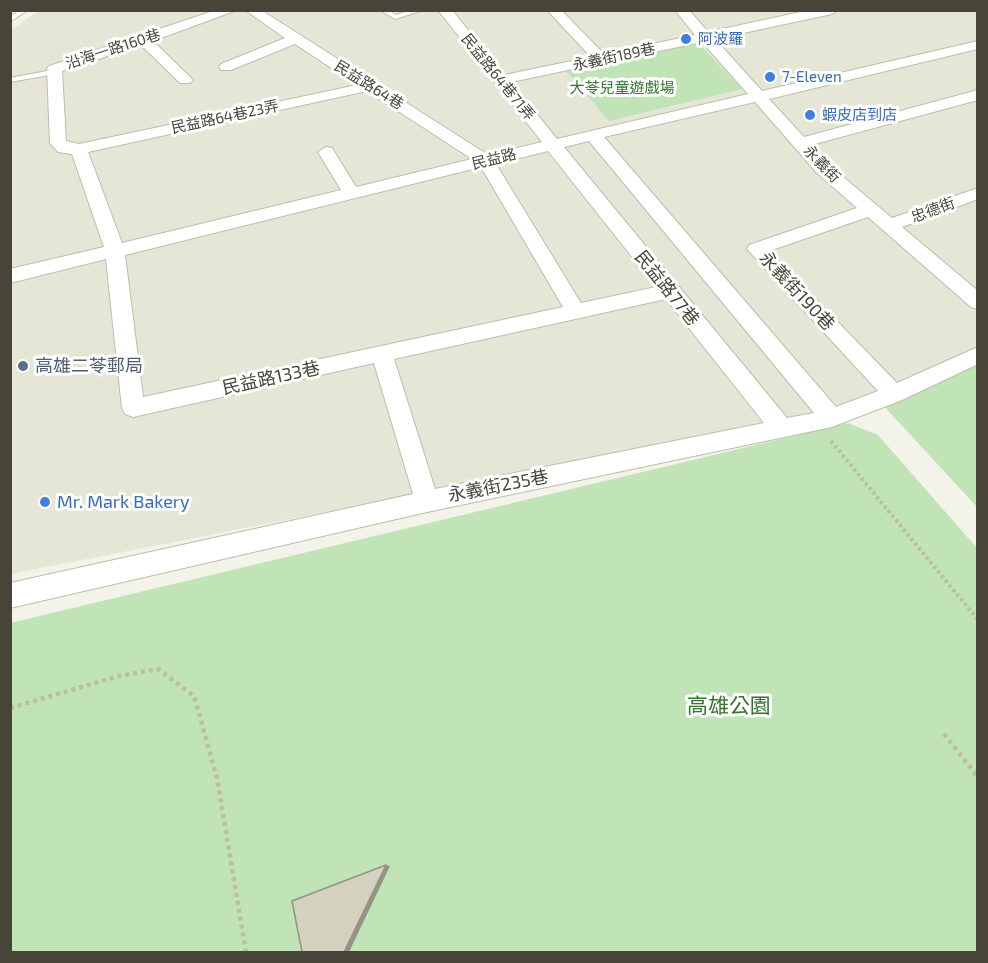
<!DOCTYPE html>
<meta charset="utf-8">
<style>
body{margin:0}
#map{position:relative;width:988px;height:963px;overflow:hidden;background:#f3f3e9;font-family:"Exo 2",sans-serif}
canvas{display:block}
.frame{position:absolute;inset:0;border:12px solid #464538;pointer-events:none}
</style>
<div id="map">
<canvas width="988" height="963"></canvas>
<div class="frame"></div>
</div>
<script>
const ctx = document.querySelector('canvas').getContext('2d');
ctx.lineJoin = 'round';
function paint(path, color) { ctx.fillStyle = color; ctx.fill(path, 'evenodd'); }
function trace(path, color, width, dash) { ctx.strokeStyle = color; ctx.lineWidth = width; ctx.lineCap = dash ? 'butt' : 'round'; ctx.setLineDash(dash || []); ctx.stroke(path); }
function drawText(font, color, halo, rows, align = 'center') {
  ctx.font = font + ' "Exo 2","Noto Sans TC",sans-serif'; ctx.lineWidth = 6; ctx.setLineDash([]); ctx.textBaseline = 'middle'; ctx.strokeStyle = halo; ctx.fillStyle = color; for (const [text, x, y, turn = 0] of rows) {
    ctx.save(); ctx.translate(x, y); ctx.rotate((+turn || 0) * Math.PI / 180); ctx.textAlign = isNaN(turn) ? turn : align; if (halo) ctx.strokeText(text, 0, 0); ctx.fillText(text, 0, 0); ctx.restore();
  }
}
const residential = new Path2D(`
 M38,11H977V358L881,403L11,574L10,31Z`);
const green = new Path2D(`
 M697,42L742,89L609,121L565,70Z
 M977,358V507L881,403Z
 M848,423L878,435L977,548V952H11L10,623Z`);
const pathFar1 = new Path2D(`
 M831,441L978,620`);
const path = new Path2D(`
 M10,708L119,676L158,669L194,696L217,778L246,952
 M944,734L978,777`);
const lane = new Path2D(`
 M20,10H28L10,22V17Z
 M380,10H389L396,15L411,10H424L395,19Z
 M52,70L56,72L55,74L10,82V78Z`);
const street = new Path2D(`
 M216,10H237L153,41L190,77L193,80L190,83H180L141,45L62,71L66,141L79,144L357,85L295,44L231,70H221L219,67L221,64L285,38L245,10H261L488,155L542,142L438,10H452L504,75L591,57L547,10H561L604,54L695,35L675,10H689L708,32L810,10H838L832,14L715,39L762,91L978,41V49L769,99L804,137L978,90V100L811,145L829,165L892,218L978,188V199L902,227L978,291V309L971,307L868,217L769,251L897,383L978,347V364L902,400L832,427L427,512L10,608V583L413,494L374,363L133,417L125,414L122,408L106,259L10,283V269L104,247L72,154L58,152L50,143L47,69L49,66ZM702,42L748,94L557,139L511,82ZM367,91L472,159L356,187L332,148L326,147L318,152L341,190L122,243L88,152ZM755,102L817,173L857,208L749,245L747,249L878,391L836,407L604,137ZM589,141L814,413L787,418L564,147ZM548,151L656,287L581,303L496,164ZM481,167L563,307L143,397L125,255ZM666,299L764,423L435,489L394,359Z`);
const shadedWall = new Path2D(`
 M386,865L390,866L349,952H344Z`);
const building = new Path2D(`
 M386,865L344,952H302L292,901Z`);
const markers = [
 [686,39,6,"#3f7fe0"],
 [770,77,6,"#3f7fe0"],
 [810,115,6,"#3f7fe0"],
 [23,366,6,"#5c6f8a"],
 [45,502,6,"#3f7fe0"]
];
const farShopnames = [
 ["阿波羅",698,39],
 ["7-Eleven",782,77],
 ["蝦皮店到店",822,115]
];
const farStreetnames = [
 ["沿海一路160巷",113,49,-18],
 ["永義街189巷",614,57,-12],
 ["民益路64巷71弄",498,77,51],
 ["民益路64巷",369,85,32],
 ["民益路64巷23弄",225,117,-12],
 ["民益路",494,159,-14],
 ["永義街",822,164,46],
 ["忠德街",933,210,-20]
];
const farParknames = [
 ["大苓兒童遊戲場",622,88]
];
const streetNames = [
 ["民益路77巷",667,288,51],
 ["永義街190巷",797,291,47],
 ["民益路133巷",271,378,-12],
 ["永義街235巷",498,486,-11]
];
const serviceNames = [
 ["高雄二苓郵局",35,366]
];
const shopNames = [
 ["Mr. Mark Bakery",57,502]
];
const nearParknames = [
 ["高雄公園",729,706]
];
paint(residential, '#e6e6d7');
paint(green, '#c0e4b5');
trace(lane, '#bebdac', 2);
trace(street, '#bebdac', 2);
trace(pathFar1, '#bebd9e', 4, [3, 3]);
trace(path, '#bebd9e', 4.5, [4, 4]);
paint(lane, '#fff');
paint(street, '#fff');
paint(shadedWall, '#949386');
paint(building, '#d4d2bf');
trace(building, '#949386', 1.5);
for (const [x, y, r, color] of markers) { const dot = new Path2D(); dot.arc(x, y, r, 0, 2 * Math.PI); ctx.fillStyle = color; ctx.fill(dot); trace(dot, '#fff', 2); }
drawText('15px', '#366cbe', '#fff', farShopnames, 'left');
drawText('15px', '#464538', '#fff', farStreetnames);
drawText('15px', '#34732f', '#fff', farParknames);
drawText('18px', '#464538', '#fff', streetNames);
drawText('18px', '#4e5e75', '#fff', serviceNames, 'left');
drawText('18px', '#366cbe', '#fff', shopNames, 'left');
drawText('21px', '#34732f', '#fff', nearParknames);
</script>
